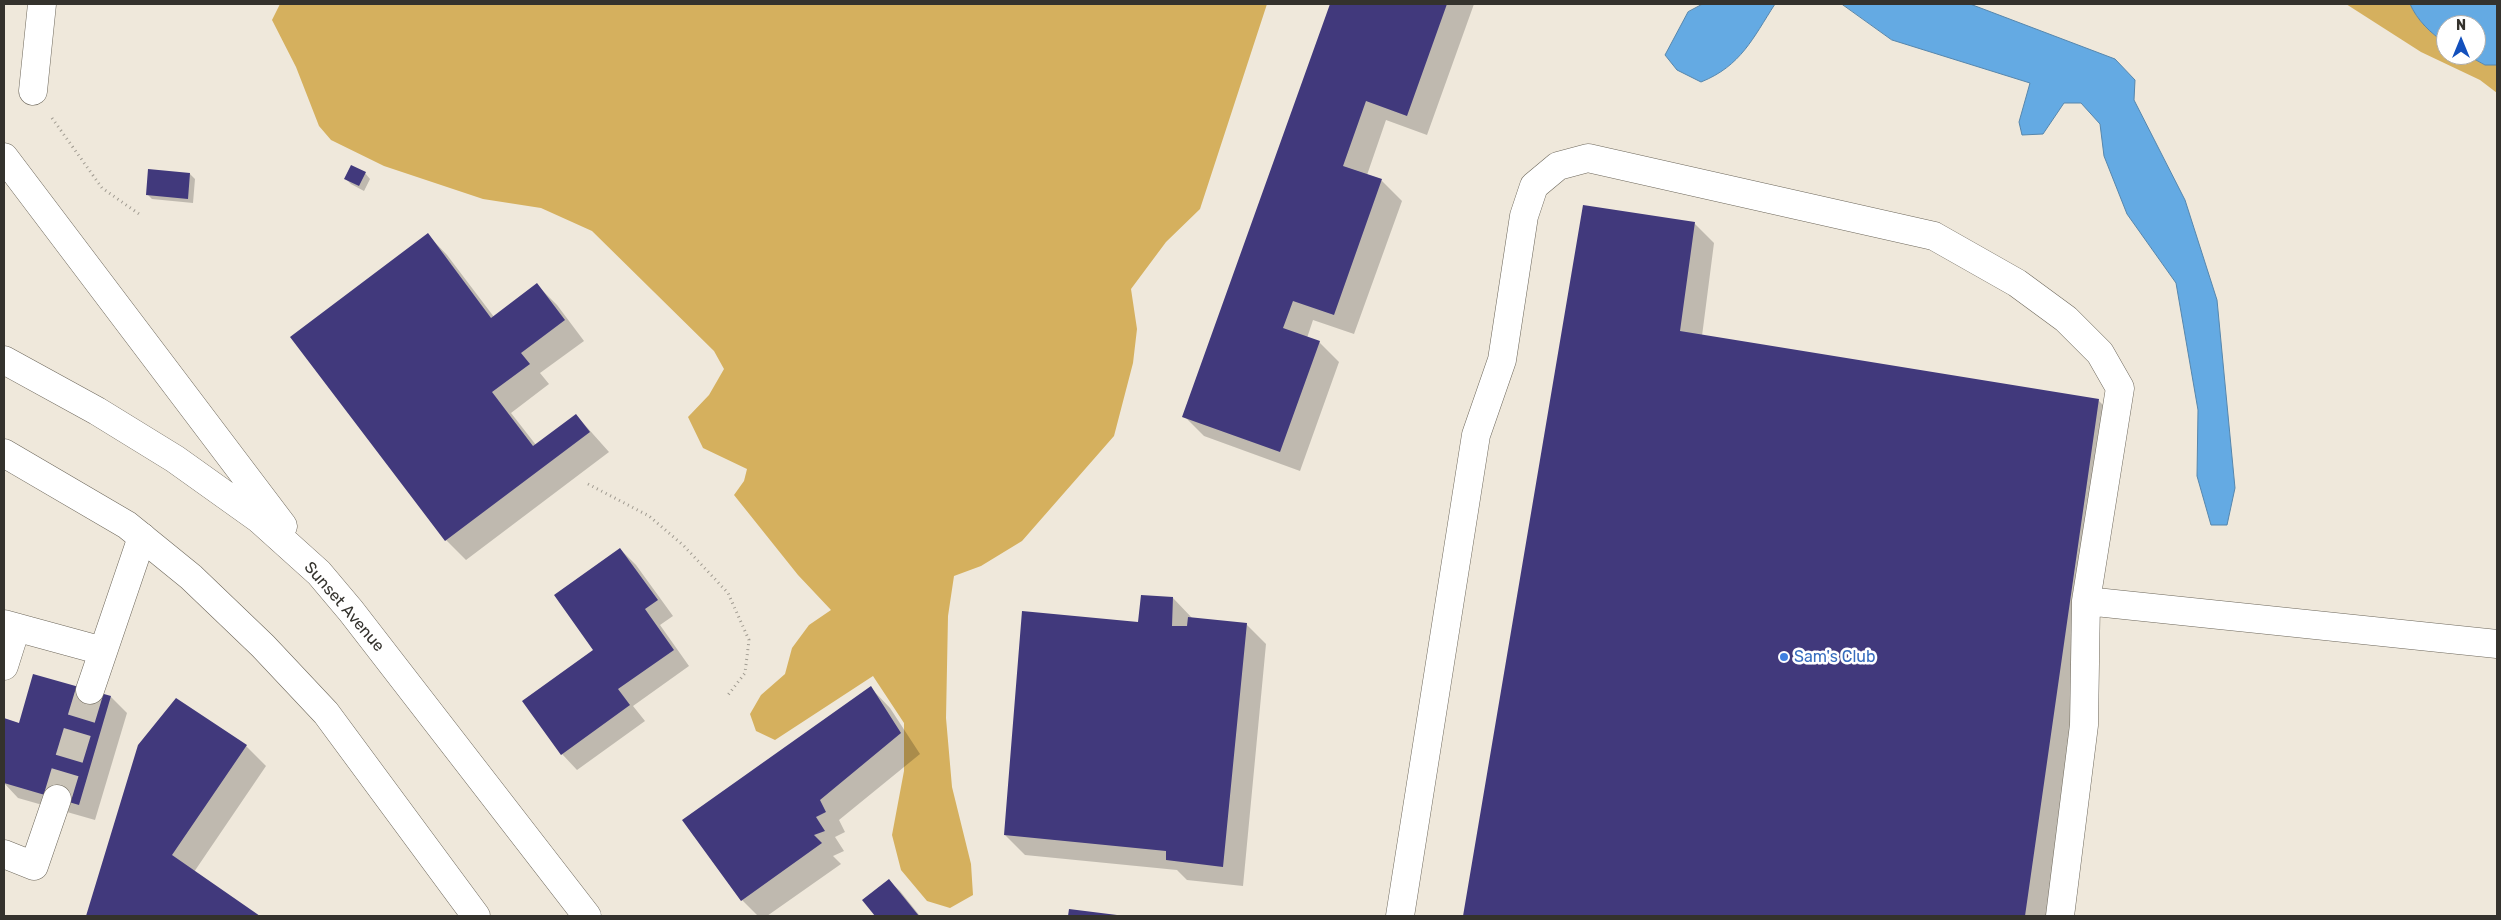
<!DOCTYPE html>
<style>
body{margin:0}
#map{position:relative;width:2501px;height:920px;overflow:hidden;background:#efe8db;font-family:Rubik,sans-serif}
canvas{display:block}
.frame{position:absolute;inset:0;border:5px solid #34322d;pointer-events:none}
.north{position:absolute;left:2436px;top:15px;width:50px;height:50px;box-sizing:border-box;background:#fff;border:1px solid #aeadab;border-radius:50%;rotate:0deg;font-size:14px;font-weight:700;line-height:20px;text-align:center;color:#34322d}
.north::after{content:'';display:block;margin:auto;width:18px;height:22px;background:#1350bc;clip-path:polygon(50% 0,100% 100%,50% 72%,0 100%)}
</style>
<div id="map">
<canvas width="2501" height="920"></canvas>
<div class="frame"></div>
<div class="north">N</div>
</div>
<script>
const ctx = document.querySelector('canvas').getContext('2d');
ctx.lineJoin = 'round';
function paint(path, color) { ctx.fillStyle = color; ctx.fill(path, 'evenodd'); }
function trace(path, color, width, dash) { ctx.strokeStyle = color; ctx.lineWidth = width; ctx.lineCap = dash ? 'butt' : 'round'; ctx.setLineDash(dash || []); ctx.stroke(path); }
function drawText(font, color, halo, rows, align = 'center') {
  ctx.font = font + ' Rubik,sans-serif'; ctx.lineWidth = 5; ctx.setLineDash([]); ctx.textBaseline = 'middle'; ctx.strokeStyle = halo; ctx.fillStyle = color; for (const [text, x, y, turn = 0] of rows) {
    ctx.save(); ctx.translate(x, y); ctx.rotate((+turn || 0) * Math.PI / 180); ctx.textAlign = isNaN(turn) ? turn : align; if (halo) ctx.strokeText(text, 0, 0); ctx.fillText(text, 0, 0); ctx.restore();
  }
}
const forest = new Path2D(`
 M280,4H1267L1200,209L1166,242L1131,289L1137,329L1133,363L1114,436L1022,541L981,566L954,576L948,616L946,718L952,787L971,864L973,895L950,908L927,901L901,870L892,835L904,771V723L873,676L775,740L756,731L750,714L761,695L785,674L792,648L809,625L831,610L798,575L734,495L744,481L747,469L703,448L688,417L709,395L724,369L714,351L592,231L541,208L483,199L384,166L331,140L319,126L296,67L272,20Z
 M2346,4H2410C2417,20 2431,34 2446,43V55H2467L2485,65H2497V93L2480,80L2421,52Z`);
const water = new Path2D(`
 M1703,4H1775C1753,38 1741,66 1701,82L1677,70L1665,55L1688,12Z
 M1842,4H1970L2115,59L2135,80L2134,100L2185,200L2217,300L2235,488L2227,525H2211L2197,476L2198,410L2176,283L2127,214L2104,156L2100,124L2081,103H2064L2043,134L2022,135L2019,122L2030,83L1892,40Z
 M2410,4H2497V65H2485L2467,55H2476V25H2446V43C2431,34 2417,20 2410,4Z`);
const shadow = new Path2D(`
 M1332,4H1474L1427,135L1386,120L1367,175L1382,181L1402,201L1354,334L1313,320L1307,338L1319,342L1339,362L1300,471L1204,436L1184,416Z
 M365,173L370,179L364,191L351,184L346,179Z
 M190,174L195,179L193,203L152,199L147,194Z
 M1584,207L1694,223L1714,243L1702,336L2098,400L2118,420L2047,916H1465Z
 M428,235L447,255L494,317L537,285L557,305L584,341L540,373L549,384L511,413L536,445L576,415L609,452L466,560L446,540L292,337Z
 M620,549L636,565L673,616L660,625L689,666L633,706L645,721L577,770L562,754L595,650Z
 M1173,598L1193,619L1246,624L1266,644L1243,886L1187,880L1177,870L1025,855L1005,835L1139,623Z
 M871,688L890,708L920,754L839,820L845,832L835,837L844,851L833,856L841,864L767,916H758L742,900Z
 M111,697L127,713L95,820L18,798L4,783V720L19,724Z
 M139,745L246,746L266,766L194,872L258,916H88Z
 M889,881L900,891L920,916H877L864,900Z`);
const building = new Path2D(`
 M1330,4H1447L1407,116L1366,101L1343,166L1382,179L1334,315L1293,301L1283,328L1320,341L1280,452L1182,417Z
 M351,165L366,172L359,186L344,179Z
 M148,169L190,173L188,199L146,195Z
 M1583,205L1695,222L1680,331L2099,399L2025,916H1463Z
 M428,233L491,318L537,283L565,320L521,353L530,364L492,392L533,446L576,414L590,432L445,541L290,337Z
 M620,548L658,600L645,609L674,650L618,689L630,705L561,755L522,701L593,650L554,595Z
 M1141,595L1173,597L1172,626H1187L1188,617L1247,623L1223,867L1166,860V851L1004,835L1022,611L1138,622Z
 M33,674L111,696L79,805L4,783V718L19,723Z
 M871,686L901,733L820,800L826,812L816,817L825,831L814,835L822,843L741,901L682,820Z
 M176,698L247,745L172,855L260,916H86L138,745Z
 M889,879L919,916H875L862,900Z
 M1069,909L1117,915V916H1068Z`);
const minorTunnel = new Path2D(`
 M57,799L90,690`);
const path = new Path2D(`
 M52,118L102,188L142,216
 M588,484L649,516L684,546L728,593L749,640L745,673L728,695`);
const minor = new Path2D(`
 M33,91L42,4
 M2086,601L2497,644
 M4,624L103,651
 M4,666L16,628
 M90,690L142,537
 M4,854L34,866L57,799
 M1400,916L1476,435L1502,360L1524,216L1534,186L1558,166L1588,158L1934,236L2017,283L2066,319L2100,353L2120,388L2086,601L2084,725L2060,916`);
const major = new Path2D(`
 M4,157L283,526
 M4,360L97,411L175,459L259,519L319,573L351,611L587,916
 M4,453L127,525L191,577L263,646L326,713L476,916`);
const markers = [
 [1784,657,5,"#3f7fe0"]
];
const streetNames = [
 ["Sunset Avenue",344,607,49]
];
const shopNames = [
 ["Sam's Club",1794,657]
];
paint(forest, '#d5b05e');
paint(water, '#64aae3');
trace(water, '#5686ac', 1);
paint(shadow, '#0003');
paint(building, '#41397c');
trace(minorTunnel, '#cac4b8', 28, [28, 14]);
trace(minor, '#6d675b', 29);
trace(major, '#6d675b', 29);
trace(path, '#a09b91', 3, [1, 4]);
trace(minor, '#fff', 28);
trace(major, '#fff', 28);
for (const [x, y, r, color] of markers) { const dot = new Path2D(); dot.arc(x, y, r, 0, 2 * Math.PI); ctx.fillStyle = color; ctx.fill(dot); trace(dot, '#fff', 2); }
drawText('16px', '#34322d', '#fff', streetNames);
drawText('16px', '#366cbe', '#fff', shopNames, 'left');
</script>
